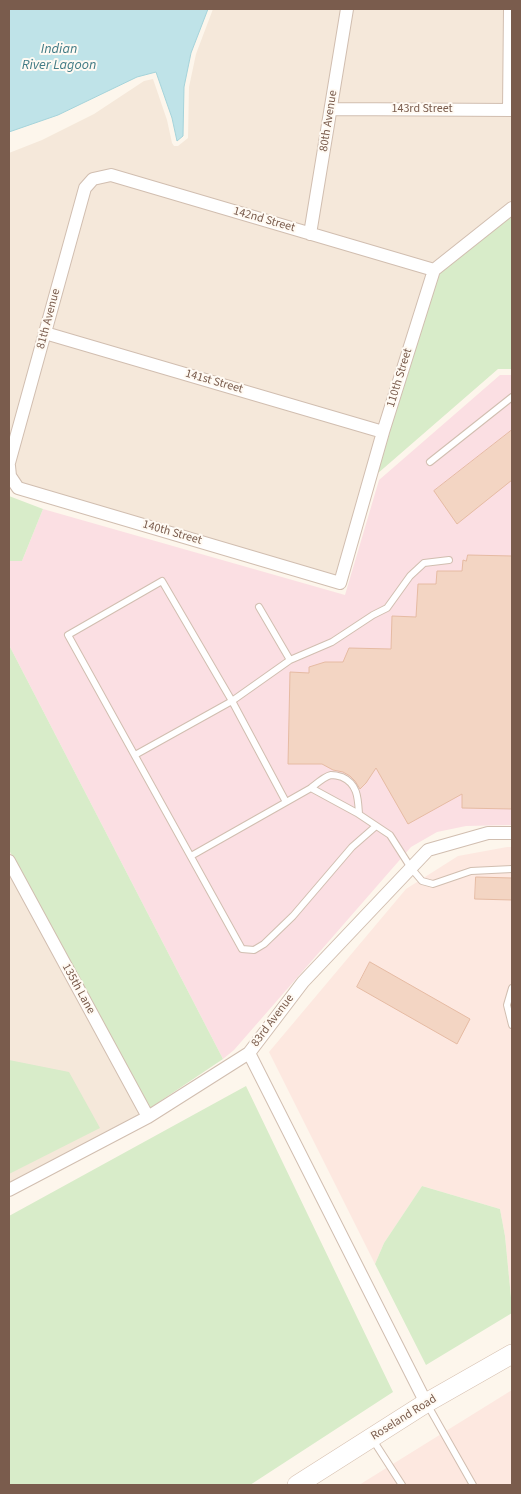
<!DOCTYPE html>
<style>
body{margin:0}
#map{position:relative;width:521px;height:1494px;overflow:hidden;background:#fdf6ec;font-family:"Source Sans 3",sans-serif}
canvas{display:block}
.frame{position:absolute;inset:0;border:10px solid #7a5c4d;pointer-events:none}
</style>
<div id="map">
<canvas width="521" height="1494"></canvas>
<div class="frame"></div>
</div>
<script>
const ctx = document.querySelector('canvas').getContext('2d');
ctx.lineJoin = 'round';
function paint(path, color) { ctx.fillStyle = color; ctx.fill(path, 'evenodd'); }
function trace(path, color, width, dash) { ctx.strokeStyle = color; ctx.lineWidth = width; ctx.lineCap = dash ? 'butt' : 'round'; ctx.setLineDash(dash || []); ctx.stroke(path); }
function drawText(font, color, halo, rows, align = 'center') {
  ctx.font = font + ' "Source Sans 3",sans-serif'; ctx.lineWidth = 4; ctx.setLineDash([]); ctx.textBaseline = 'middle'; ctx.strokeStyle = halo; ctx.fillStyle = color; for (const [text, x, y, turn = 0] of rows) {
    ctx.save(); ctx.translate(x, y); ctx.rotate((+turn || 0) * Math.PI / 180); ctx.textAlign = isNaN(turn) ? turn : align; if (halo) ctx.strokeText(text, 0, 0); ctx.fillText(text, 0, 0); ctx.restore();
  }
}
const residential = new Path2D(`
 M213,9H512V211L431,274L342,588L96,518L9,488V153L42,140L94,114L144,81L153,79L167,120L172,143L174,146H178L188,138L189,87L196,54Z
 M9,850L147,1110L9,1183Z`);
const commercial = new Path2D(`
 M507,847H512V1308L505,1236L500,1209L422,1186L384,1243L375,1264L269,1052L406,889L458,856Z
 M512,1390V1485H359Z`);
const medical = new Path2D(`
 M500,375H512V825L466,826L437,832L411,847L234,1050L223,1059L9,645V561H22L43,509L345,595L379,480Z`);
const green = new Path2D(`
 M512,211V369H498L377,474L431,274Z
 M9,496L43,509L22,561H9Z
 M9,645L223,1059L147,1110L9,850Z
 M9,1060L69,1072L100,1128L9,1174Z
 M246,1086L393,1392L250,1485H9V1216Z
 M422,1186L500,1209L505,1236L512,1308V1313L426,1365L375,1264L384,1243Z`);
const water = new Path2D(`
 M9,9H208L191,53L184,87L183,136L177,141L172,118L156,72L137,77L58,115L9,132Z`);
const building = new Path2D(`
 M512,430V480L457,524L434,491Z
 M468,555L512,556V809L462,808V794L408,824L376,768L366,783L360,789L355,781L350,776L343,772L333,770L322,764H288L290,672L309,673V667L325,662H343L349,648L391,649L392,616L416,617L418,584H436L437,571H462L463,560L466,561Z
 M476,877L512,878V900L475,899Z
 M370,962L470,1019L457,1044L357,987Z`);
const service = new Path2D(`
 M430,462L512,397
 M259,607L290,660
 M135,755L232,701L290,660L332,642L373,615L387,608L410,576L424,563L449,560
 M311,788L357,813L390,835L411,868L422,881L433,884L471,871L512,869
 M286,802L232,701L162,581L68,635L242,949L254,950L264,944L293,916L352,847L376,826
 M191,856L311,788C316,784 325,776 331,775C334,775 339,776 342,777C358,784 358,799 359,814
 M512,988L507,1005L512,1025
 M427,1404L473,1485
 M373,1440L402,1485`);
const minor = new Path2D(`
 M331,109L512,110
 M509,110L510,9
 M310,234L347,9
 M45,333L383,432
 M9,463L85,188L93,179L111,175L434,270
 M9,466L10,476L18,488L340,583L383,432L434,270L512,208
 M9,861L148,1117
 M249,1053L426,1403
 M9,1190L148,1117L249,1053L303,982L428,850L488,833H512`);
const secondary = new Path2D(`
 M297,1485L426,1403L512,1354`);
const streetNames = [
 ["143rd Street",422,109],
 ["80th Avenue",329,121,-81],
 ["142nd Street",264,220,16],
 ["81th Avenue",49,319,-75],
 ["110th Street",400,378,-73],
 ["141st Street",214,382,16],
 ["140th Street",172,533,16],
 ["135th Lane",78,989,61],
 ["83rd Avenue",273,1021,-53],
 ["Roseland Road",404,1418,-32]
];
const waterNames = [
 ["Indian",59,50],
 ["River Lagoon",59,66]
];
paint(residential, '#f5e8da');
paint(commercial, '#fde8e0');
paint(medical, '#fbdfe3');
paint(green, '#d8ecc9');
paint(water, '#bfe3e8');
trace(water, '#a5d3da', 1);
paint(building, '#f3d5c3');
trace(building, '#e6bba3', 1);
trace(service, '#d1beb0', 8);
trace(minor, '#d1beb0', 14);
trace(secondary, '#d6c0b0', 20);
trace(service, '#fff', 6);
trace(minor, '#fff', 12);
trace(secondary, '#fff', 19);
drawText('12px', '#7a5c4d', '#fffaf3', streetNames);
drawText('italic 14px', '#437c86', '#fffaf3', waterNames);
</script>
